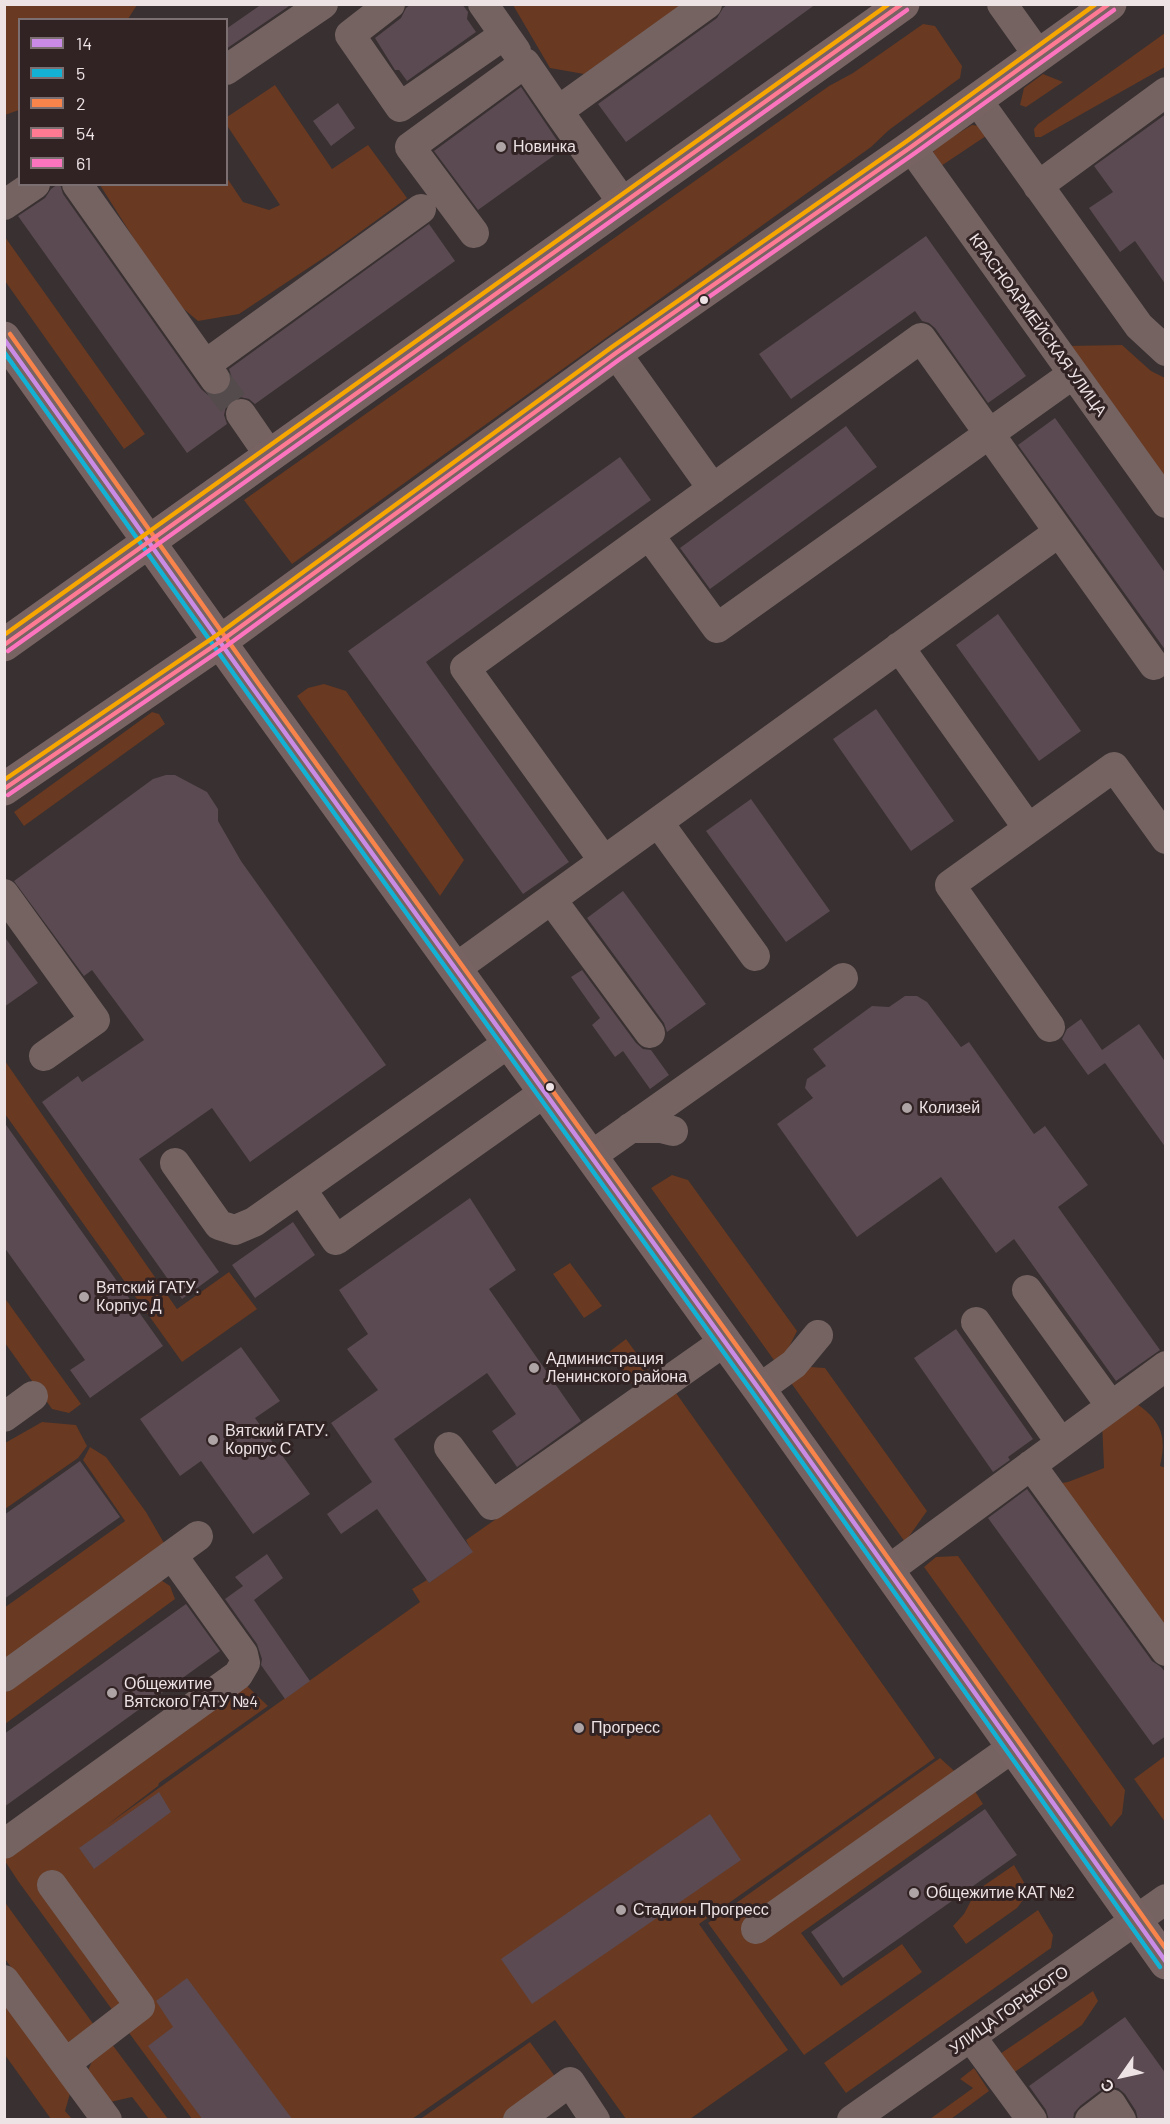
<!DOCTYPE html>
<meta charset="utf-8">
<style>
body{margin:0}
#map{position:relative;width:1170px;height:2124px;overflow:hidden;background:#383031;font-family:Barlow,sans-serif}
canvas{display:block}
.frame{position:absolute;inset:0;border:6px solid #ede2e4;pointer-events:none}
.legend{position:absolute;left:18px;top:18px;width:210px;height:168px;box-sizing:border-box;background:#312224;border:2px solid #7c6f71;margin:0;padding:8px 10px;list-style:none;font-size:18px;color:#ede2e4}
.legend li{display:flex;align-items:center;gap:12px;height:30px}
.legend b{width:30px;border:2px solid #7c6f71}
.north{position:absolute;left:1092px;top:2046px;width:60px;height:60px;-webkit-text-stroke:4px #312224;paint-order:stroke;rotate:236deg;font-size:16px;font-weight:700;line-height:24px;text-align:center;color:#ede2e4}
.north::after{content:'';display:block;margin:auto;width:21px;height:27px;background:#ede2e4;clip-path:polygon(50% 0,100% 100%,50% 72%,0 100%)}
</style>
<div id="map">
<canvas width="1170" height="2124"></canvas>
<div class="frame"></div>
<ul class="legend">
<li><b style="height:8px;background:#ca8be6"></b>14</li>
<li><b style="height:8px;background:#13b2d5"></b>5</li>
<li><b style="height:8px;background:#f8844c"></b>2</li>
<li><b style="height:8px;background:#fe7a93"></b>54</li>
<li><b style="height:8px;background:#fc73be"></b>61</li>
</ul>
<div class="north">С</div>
</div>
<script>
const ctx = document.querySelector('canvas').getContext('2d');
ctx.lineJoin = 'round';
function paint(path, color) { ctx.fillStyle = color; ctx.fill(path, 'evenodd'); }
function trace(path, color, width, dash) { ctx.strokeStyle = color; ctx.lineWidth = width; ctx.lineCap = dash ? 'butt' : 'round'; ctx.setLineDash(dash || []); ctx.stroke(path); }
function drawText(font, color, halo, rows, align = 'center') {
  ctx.font = font + ' Barlow,sans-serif'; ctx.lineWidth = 6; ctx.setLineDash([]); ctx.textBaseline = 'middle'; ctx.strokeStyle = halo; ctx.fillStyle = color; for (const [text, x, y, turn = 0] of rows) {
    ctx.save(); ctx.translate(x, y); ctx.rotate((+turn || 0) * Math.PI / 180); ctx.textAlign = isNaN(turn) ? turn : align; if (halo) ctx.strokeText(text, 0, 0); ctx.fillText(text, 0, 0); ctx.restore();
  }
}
const green = new Path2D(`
 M5,4H137V5L128,19L20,20L19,110L5,115Z
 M513,5H683L584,74L550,68Z
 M923,24L935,26L962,66L960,78L889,130L871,147L292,564L244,500L829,86L853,73Z
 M1165,33V67L1041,137H1035L1034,129L1038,124Z
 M1043,74L1063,82L1026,107L1020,105L1024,88Z
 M275,85L332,169L368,145L407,198L334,251L239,314L198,321L172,299L100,185L226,184L227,178L243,202L269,210L280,205L226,124L227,117Z
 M972,125L981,126L986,136L938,168L932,153L942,143Z
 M5,237L145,434L124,449L5,281Z
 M1122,345L1151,371L1165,378V483L1067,346Z
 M324,684L346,691L464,860L440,896L297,696L308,688Z
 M152,712L159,714L165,724L24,826L14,812Z
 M5,1061L177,1309L229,1272L257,1309L182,1362L5,1114Z
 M672,1175L688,1180L797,1331L788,1349L776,1363L651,1188Z
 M570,1263L602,1306L584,1318L553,1274Z
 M4,1297L81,1404L69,1413L52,1409L5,1343Z
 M626,1339L656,1380L638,1392L609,1352Z
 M810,1367L825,1368L927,1511L905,1542L789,1380Z
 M676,1393L935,1758L699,1924L788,2050L690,2119H626L555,2020L412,2119H192L18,1881L5,1861L4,1854L247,1686L268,1706L159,1783L158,1786L107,1825L420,1602L412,1589L427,1580L429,1583L472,1552L466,1540Z
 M1120,1394C1153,1412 1170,1427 1160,1466L1166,1468L1165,1661L1041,1486L1068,1482L1104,1468L1102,1421Z
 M42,1422L76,1425L87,1446L78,1458L5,1509V1443Z
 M90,1447L106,1457L146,1512L164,1543L5,1666L4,1608L125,1521L83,1460Z
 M958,1556L1125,1790L1122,1814L1111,1827L924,1567L936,1557Z
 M158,1578L170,1586L175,1599L5,1724L4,1688Z
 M1165,1756V1822L1134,1779Z
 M940,1758L973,1788L983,1804L801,1933L841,1986L902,1944L922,1972L804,2055L708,1923Z
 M1014,1865L1026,1886V1896L1017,1908L966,1944L953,1926L964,1914L976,1891Z
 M4,1901L94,2025L67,2043L5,1959Z
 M1038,1910L1053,1935L1051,1948L846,2093L824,2063Z
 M1093,1991L1098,2001L1082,2025L1009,2076L994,2058Z
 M4,2002L71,2090L65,2111L72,2119H51L5,2055Z
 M530,2042L559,2082L507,2119L419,2120Z
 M111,2043L168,2119H149L132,2097L106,2103L86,2075L93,2059Z
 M974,2068L989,2091L951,2119H930L973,2088L960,2079Z`);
const building = new Path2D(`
 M262,4H292L226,49V29Z
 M411,4H462L468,12L467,19L476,32L407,81L399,70H395L375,38L401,18L406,8Z
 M728,4H816L626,142L598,104L717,18L723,8Z
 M521,87L563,149L478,210L434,151Z
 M338,103L355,128L331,146L313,121Z
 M1166,114V285L1135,241L1120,252L1089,208L1113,192L1094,166Z
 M58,184H60L63,194L201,389L208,395L217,396L225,393L231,386L232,378L229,369L429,224L455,261L255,404L249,399L240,397L231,400L226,406L224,415L227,424L187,453L18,216L45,198L51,189Z
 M926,236L1026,376L988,403L935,328L929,323L922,321L915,311L791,399L759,354Z
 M1055,418L1166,574V651L1018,445Z
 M846,426L877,467L710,589L680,548Z
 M620,457L651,500L426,662L569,862L523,894L348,651Z
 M998,614L1081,731L1039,761L956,645Z
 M876,709L954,821L911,851L833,739Z
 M166,775H175L207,792L218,809V821L241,861L386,1065L250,1162L212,1108L139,1159L219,1272L182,1299L42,1102L78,1076L82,1082L144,1040L92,970L84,976L14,881L153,779Z
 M751,799L830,911L786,942L706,831Z
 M623,891L706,1004L667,1032L664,1023L587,918Z
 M4,936L38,983L4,1007Z
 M582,970L636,1043L643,1049L651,1050L669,1075L650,1089L623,1051L615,1057L592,1025L600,1018L571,977Z
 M905,996H917L927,1002L961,1047L969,1042L1034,1134L1045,1126L1088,1185L1058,1207L1160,1350L1116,1381L1014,1239L996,1253L941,1177L857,1237L777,1124L813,1098L805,1088L807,1079L826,1066L813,1049L872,1006L889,1007Z
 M1081,1019L1102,1050L1139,1024L1166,1063V1148L1105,1063L1088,1075L1062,1039L1067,1029Z
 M4,1122L163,1346L90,1398L70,1370L85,1360L4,1247Z
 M470,1198L516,1270L489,1289L581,1421L517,1467L492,1431L516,1414L487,1373L394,1439L473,1552L429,1583L377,1509L341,1534L327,1514L372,1482L331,1423L378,1390L347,1349L368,1334L339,1290Z
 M293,1222L315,1255L255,1298L232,1265Z
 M956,1329L1033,1439L1008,1457L1010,1460L993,1472L914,1358Z
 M241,1347L280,1401L255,1418L310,1494L253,1534L201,1461L180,1476L140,1419Z
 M80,1461L120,1517L4,1599V1515Z
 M1027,1489L1152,1661L1161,1667L1166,1673V1736L1153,1745L988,1518Z
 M267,1554L283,1578L254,1600L310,1681L285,1699L261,1665L262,1659L257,1644L225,1599L243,1586L235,1577Z
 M186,1604L220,1651L4,1807V1734Z
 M159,1792L171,1812L94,1869L79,1848Z
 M985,1809L1017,1855L843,1978L811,1932Z
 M710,1814L741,1860L532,2004L501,1959Z
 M187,1978L293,2120H203L148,2046L173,2027L156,2001Z
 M1125,2017L1166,2074V2120H1138L1136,2111L1125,2094L1118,2088L1110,2087L1101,2090L1080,2106L1074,2113L1073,2120H1049L1046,2110L1029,2086Z`);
const minorTunnel = new Path2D(`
 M215,379L241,414`);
const minor = new Path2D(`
 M390,4L350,35L400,107L504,35
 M483,4L516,51
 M1002,4L1039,56
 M226,70L323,4
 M977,100L1139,326L1166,351
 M911,147L1166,503
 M77,184L215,379
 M1038,186L1166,92
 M623,203L558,111L707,4
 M4,205L35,184
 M474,233L410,147L525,63L558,111
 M616,353L713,489
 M205,365L421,209
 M241,414L270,456
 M649,535L717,628L1073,374
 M899,647L1028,828
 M658,822L755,956
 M604,861L465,668L921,338L1154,665
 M4,894L95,1020L44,1056
 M551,899L650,1033
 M456,968L1059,532
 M1050,1027L950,885L1114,767L1166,839
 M510,1042L301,1189L336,1240L545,1092
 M630,1128H661L673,1131
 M591,1156L843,978
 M175,1163L219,1225L235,1230L254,1222L301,1189
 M1027,1290L1111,1406
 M976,1322L1061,1443
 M759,1389L794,1364L818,1335
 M4,1417L33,1396
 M449,1447L492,1505L725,1341
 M1031,1465L1166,1651
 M887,1571L1166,1366
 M4,1677L198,1536
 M4,1844L238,1675L245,1663L243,1654L172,1555
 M52,1885L140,2006L66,2063
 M756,1929L1012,1748
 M4,1980L107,2120
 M971,2037L1032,2120
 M518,2120L570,2082L595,2120
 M852,2120L1166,1899
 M1090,2120L1111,2104L1121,2120`);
const major = new Path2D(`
 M4,338L252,687L759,1389L1166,1963
 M4,645L903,4
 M4,789L221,641L616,353L911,147L1110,4`);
const bus1 = new Path2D(`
 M4,339L252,687L759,1389L1166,1962`);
const bus2 = new Path2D(`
 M4,352L246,691L753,1393L1160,1967`);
const bus3 = new Path2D(`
 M10,334L258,683L765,1385L1166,1949`);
const bus4 = new Path2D(`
 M4,645L902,4
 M4,789L221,641L616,353L911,147L1109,4`);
const bus5 = new Path2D(`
 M8,651L907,10
 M8,795L225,647L620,359L915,153L1114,10`);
const bus6 = new Path2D(`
 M4,635L889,4
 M4,780L217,635L612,347L907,141L1096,4`);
const markers = [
 [501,147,6,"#aea4a5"],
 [704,300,5,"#ede2e4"],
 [550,1087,5,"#ede2e4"],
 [907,1108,6,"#aea4a5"],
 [84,1297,6,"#aea4a5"],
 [534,1368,6,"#aea4a5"],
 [213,1440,6,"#aea4a5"],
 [112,1693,6,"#aea4a5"],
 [579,1728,6,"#aea4a5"],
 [914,1893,6,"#aea4a5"],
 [621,1910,6,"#aea4a5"]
];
const poiNames = [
 ["Новинка",513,147],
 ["Колизей",919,1108],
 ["Вятский ГАТУ.",96,1288],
 ["Корпус Д",96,1306],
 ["Администрация",546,1359],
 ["Ленинского района",546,1377],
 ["Вятский ГАТУ.",225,1431],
 ["Корпус С",225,1449],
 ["Общежитие",124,1684],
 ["Вятского ГАТУ №4",124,1702],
 ["Прогресс",591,1728],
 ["Общежитие КАТ №2",926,1893],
 ["Стадион Прогресс",633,1910]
];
const streetNames = [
 ["КРАСНОАРМЕЙСКАЯ УЛИЦА",1038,325,54],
 ["УЛИЦА ГОРЬКОГО",1009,2010,-35]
];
paint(green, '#693921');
paint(building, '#5b4a51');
trace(minorTunnel, '#534b4c', 30, [30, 15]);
trace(minor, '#756361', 30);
trace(major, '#776361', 33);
trace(bus1, '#ca8be6', 4.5);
trace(bus2, '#13b2d5', 4.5);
trace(bus3, '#f8844c', 4.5);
trace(bus4, '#fe7a93', 4.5);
trace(bus5, '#fc73be', 4.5);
trace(bus6, '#f7a600', 4.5);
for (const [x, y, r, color] of markers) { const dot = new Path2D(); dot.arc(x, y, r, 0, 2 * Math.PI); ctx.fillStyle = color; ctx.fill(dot); trace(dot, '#312224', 2); }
drawText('16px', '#ede2e4', '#312224', poiNames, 'left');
drawText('16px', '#ede2e4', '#312224', streetNames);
</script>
